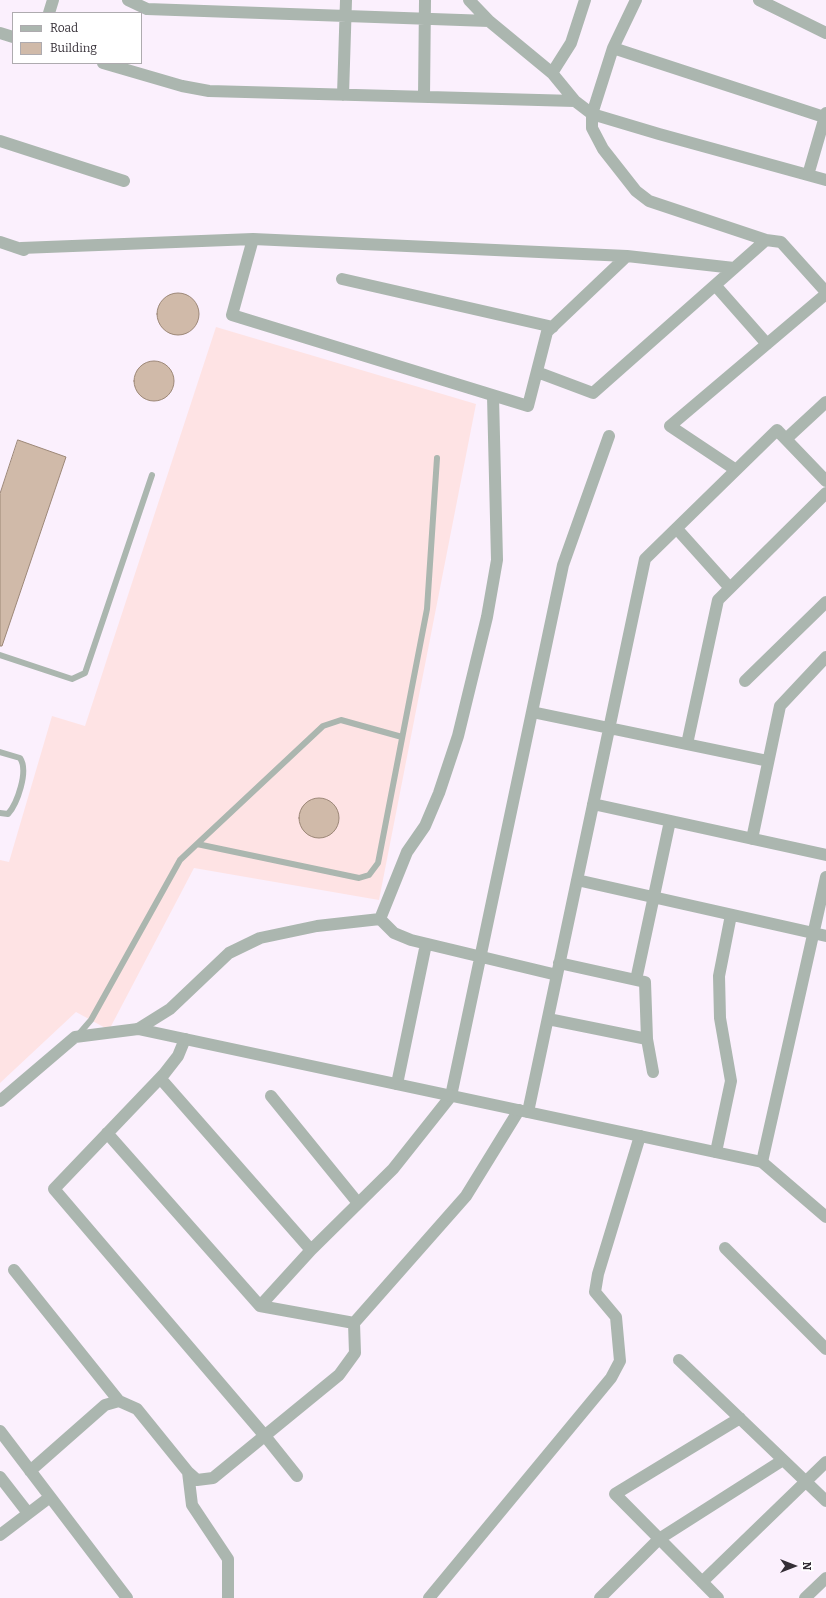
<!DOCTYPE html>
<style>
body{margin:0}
#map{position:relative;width:826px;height:1598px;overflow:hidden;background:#fbf0fd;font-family:Bitter,serif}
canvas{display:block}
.legend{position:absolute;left:12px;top:12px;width:130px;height:52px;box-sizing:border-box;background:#fff;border:1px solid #aeabaf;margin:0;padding:5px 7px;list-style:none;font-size:12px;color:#342e36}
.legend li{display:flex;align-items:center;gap:8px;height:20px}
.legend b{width:20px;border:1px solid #aeabaf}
.north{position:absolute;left:774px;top:1546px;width:40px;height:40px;-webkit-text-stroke:3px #fff;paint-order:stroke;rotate:90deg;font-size:11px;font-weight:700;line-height:16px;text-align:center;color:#342e36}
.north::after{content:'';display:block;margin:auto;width:14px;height:18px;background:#342e36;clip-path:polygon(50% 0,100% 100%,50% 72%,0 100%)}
</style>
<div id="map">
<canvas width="826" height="1598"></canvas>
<ul class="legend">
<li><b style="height:5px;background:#abb6af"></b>Road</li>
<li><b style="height:11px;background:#d0baa9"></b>Building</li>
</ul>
<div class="north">N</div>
</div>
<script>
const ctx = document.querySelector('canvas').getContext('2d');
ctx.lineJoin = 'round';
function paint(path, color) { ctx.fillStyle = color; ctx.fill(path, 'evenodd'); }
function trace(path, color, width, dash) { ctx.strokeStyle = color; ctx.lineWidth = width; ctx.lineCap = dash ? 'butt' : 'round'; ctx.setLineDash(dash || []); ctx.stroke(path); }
const industrial = new Path2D(`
 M216,327L476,404L379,900L194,868L109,1030L76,1012L0,1083V860L9,862L52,716L85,726Z`);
const building = new Path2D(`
 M157 314a21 21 0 1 1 42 0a21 21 0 1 1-42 0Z
 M134 381a20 20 0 1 1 40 0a20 20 0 1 1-40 0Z
 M18,440L66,457L2,646H0V494Z
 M299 818a20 20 0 1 1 40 0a20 20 0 1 1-40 0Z`);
const service = new Path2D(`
 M0,655L72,679L85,673L152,475
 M0,752L20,758C29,771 17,804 8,814L0,813
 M197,844L323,726L341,720L402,737
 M78,1035L91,1020L180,860L197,844L359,878L369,875L378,863L427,609L437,458`);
const minor = new Path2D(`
 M128,0L147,9L489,21
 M469,0L489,21L552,73L575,101L592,114L659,134L826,180
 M636,0L613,48L592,114V128L603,149L636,191L649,201L766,240L781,242L826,292
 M759,0L826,33
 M49,13L53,0
 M0,33L13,37
 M613,48L824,117
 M103,63L182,86L209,91L575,101
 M552,73L571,43L585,0
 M343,95L346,0
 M424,97L425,0
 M0,141L124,181
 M808,175L826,113
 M253,239L232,315L528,406L547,332L627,256
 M0,242L24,250
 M21,248L253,239L627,256L734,268
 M342,279L553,327
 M715,285L767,344
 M537,372L593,393L766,240
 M786,439L826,402
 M736,470L670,426L826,294
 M677,529L730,588
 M745,681L826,602
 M532,712L768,761
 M687,744L718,600L826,493
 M593,804L826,855
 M752,839L780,706L826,657
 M577,880L826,936
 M380,919L407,852L425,826L439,793L458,736L487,617L497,560L493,396
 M380,919L394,933L411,940L557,975
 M559,963L645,982L647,1039L653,1072
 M636,980L670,821
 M548,1019L647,1039
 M138,1029L170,1009L229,953L260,938L317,926L380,919
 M185,1039L178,1056L164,1074L54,1189L265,1436L297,1476
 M160,1078L311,1250
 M397,1084L426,944
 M271,1096L358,1203
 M528,1112L645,559L777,430L826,481
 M107,1133L260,1306L354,1323
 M716,1152L731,1081L720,1018L719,976L731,915
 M762,1162L826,877
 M725,1248L826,1349
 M14,1270L119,1401
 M260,1306L311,1250L393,1169L451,1096L563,565L609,436
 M679,1360L826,1501
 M0,1431L127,1598
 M30,1471L105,1405L119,1401L137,1409L188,1472L197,1480L213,1478L339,1375L355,1353L354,1323L466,1196L519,1110
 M188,1472L192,1505L228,1559V1598
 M0,1477L28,1513
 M0,1535L50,1497
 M702,1582L826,1462
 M429,1598L611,1378L620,1361L616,1317L595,1292L598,1274L640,1136
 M600,1598L659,1539L783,1460
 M718,1598L615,1494L740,1418
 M805,1598L826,1578`);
const tertiary = new Path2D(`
 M0,1101L75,1037L138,1029L762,1162L826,1217`);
paint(industrial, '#fee3e4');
paint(building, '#d0baa9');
trace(building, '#9c8777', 1);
trace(service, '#abb6af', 6);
trace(minor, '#abb6af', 12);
trace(tertiary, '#abb6af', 12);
</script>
